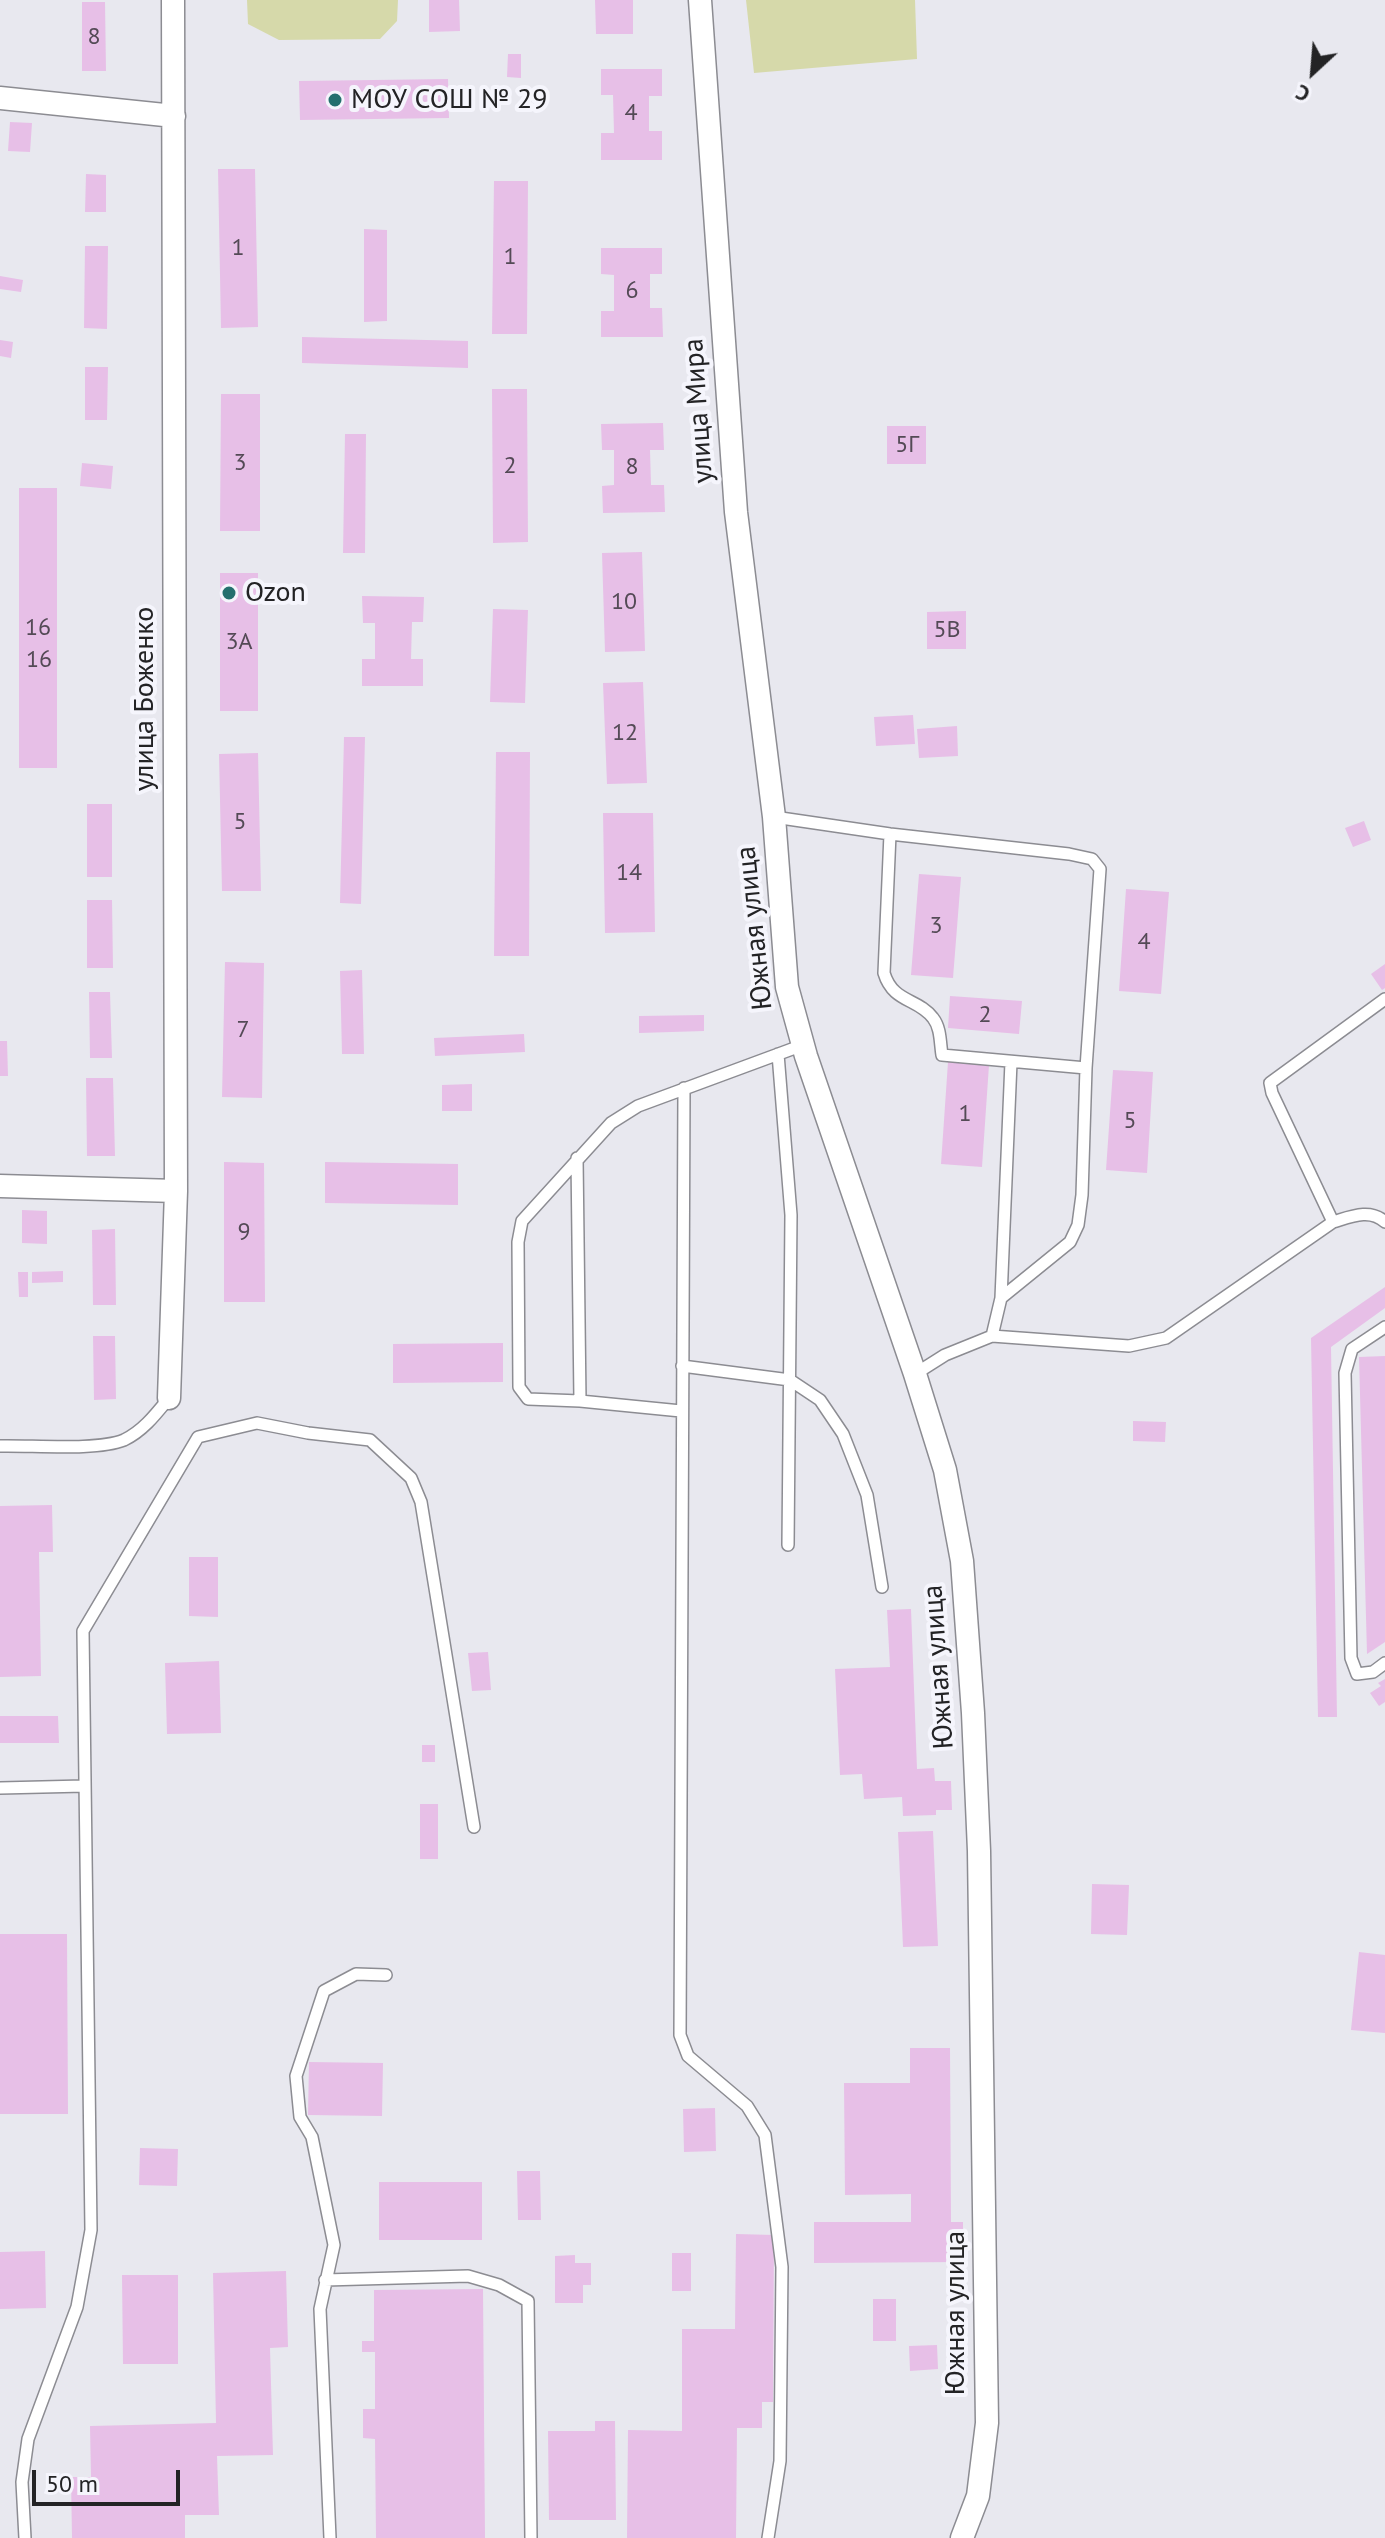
<!DOCTYPE html>
<meta charset="utf-8">
<style>
body{margin:0}
#map{position:relative;width:1385px;height:2538px;overflow:hidden;background:#e8e8ef;font-family:"PT Sans",sans-serif}
canvas{display:block}
.north{position:absolute;left:1273px;top:32px;width:80px;height:80px;-webkit-text-stroke:6px #f5f5fc;paint-order:stroke;rotate:206deg;font-size:22px;font-weight:700;line-height:32px;text-align:center;color:#232325}
.north::after{content:'';display:block;margin:auto;width:28px;height:36px;background:#232325;clip-path:polygon(50% 0,100% 100%,50% 72%,0 100%)}
.scale{position:absolute;left:32px;top:2470px;width:148px;height:36px;box-sizing:border-box;border:4px solid #232325;border-top:0;padding-left:10px;font-size:24px;line-height:28px;white-space:nowrap;color:#232325;-webkit-text-stroke:6px #f5f5fc;paint-order:stroke}
</style>
<div id="map">
<canvas width="1385" height="2538"></canvas>
<div class="north">С</div>
<div class="scale">50 m</div>
</div>
<script>
const ctx = document.querySelector('canvas').getContext('2d');
ctx.lineJoin = 'round';
function paint(path, color) { ctx.fillStyle = color; ctx.fill(path, 'evenodd'); }
function trace(path, color, width, dash) { ctx.strokeStyle = color; ctx.lineWidth = width; ctx.lineCap = dash ? 'butt' : 'round'; ctx.setLineDash(dash || []); ctx.stroke(path); }
function drawText(font, color, halo, rows, align = 'center') {
  ctx.font = font + ' "PT Sans",sans-serif'; ctx.lineWidth = 8; ctx.setLineDash([]); ctx.textBaseline = 'middle'; ctx.strokeStyle = halo; ctx.fillStyle = color; for (const [text, x, y, turn = 0] of rows) {
    ctx.save(); ctx.translate(x, y); ctx.rotate((+turn || 0) * Math.PI / 180); ctx.textAlign = isNaN(turn) ? turn : align; if (halo) ctx.strokeText(text, 0, 0); ctx.fillText(text, 0, 0); ctx.restore();
  }
}
const green = new Path2D(`
 M247,0H398L397,21L380,39L279,40L248,24Z
 M746,0H915L917,59L754,73Z`);
const building = new Path2D(`
 M429,0H459L460,31L429,32Z
 M595,0H633V34H596Z
 M82,2H105L106,71H82Z
 M508,54H521V78L507,77Z
 M601,69H662V96H649V131H662V160H601V133H614L613,95H601Z
 M448,79L449,118L300,120L299,81Z
 M10,122L32,123L30,152L8,151Z
 M218,169H255L258,327L221,328Z
 M86,174L106,175V212H85Z
 M494,181H528L527,334H492Z
 M364,229L387,230V321L364,322Z
 M85,246H108L107,329L84,328Z
 M601,248H662V274H650V308H662L663,337H601V311H614V275L601,274Z
 M0,276L23,280L21,292L0,289Z
 M302,337L468,341V368L302,363Z
 M0,340L13,342L11,358L0,356Z
 M85,367H108L107,420H85Z
 M492,389H527L528,542L493,543Z
 M221,394H260V531H220Z
 M663,423L664,450H650L651,485H664L665,512L603,513L602,486L614,485V450H602L601,424Z
 M887,426H926V464H887Z
 M345,434H366L365,553H343Z
 M82,463L113,466L111,489L80,486Z
 M19,488H57V768H19Z
 M642,552L645,651L605,652L602,553Z
 M220,573H258V711H220Z
 M362,596L424,597L423,622H412L411,659H423V686H362V659H375V623H363Z
 M493,609L528,610L525,703L490,702Z
 M966,611V649H927V612Z
 M643,682L647,783L607,784L603,683Z
 M913,715L915,744L876,746L874,717Z
 M957,726L958,756L919,758L917,729Z
 M344,737H365L361,904L340,903Z
 M496,752H530L529,956H494Z
 M258,753L261,891H222L219,754Z
 M87,804H112V877H87Z
 M603,813H653L655,932L605,933Z
 M1364,821L1371,840L1353,847L1345,828Z
 M919,874L961,877L953,978L911,975Z
 M1126,889L1169,892L1161,994L1119,991Z
 M87,900H112L113,968H87Z
 M225,962L264,963L262,1098L222,1097Z
 M1385,964V988L1382,990L1371,974Z
 M362,970L364,1054H342L340,971Z
 M89,992H110L112,1058H90Z
 M950,996L1022,1001L1019,1034L948,1028Z
 M704,1015V1031L639,1033V1016Z
 M524,1034L525,1052L435,1056L434,1038Z
 M0,1041H7L8,1076H0Z
 M948,1062L989,1065L982,1167L941,1164Z
 M1113,1070L1153,1072L1147,1173L1106,1170Z
 M86,1078H113L115,1156H87Z
 M472,1084V1111H442V1085Z
 M224,1162L264,1163L265,1302H224Z
 M325,1162L458,1164V1205L325,1203Z
 M22,1210L47,1211V1244L22,1243Z
 M115,1229L116,1305H93L92,1230Z
 M63,1271V1282L32,1283V1272Z
 M18,1272H28V1297H19Z
 M1385,1287V1308L1331,1347L1337,1717H1318L1311,1338Z
 M93,1336H115L116,1399L94,1400Z
 M503,1343V1382L393,1383V1344Z
 M1385,1356V1642L1367,1654L1359,1357Z
 M1133,1421L1166,1422L1165,1442L1133,1441Z
 M52,1505L53,1552H39L41,1676L0,1677V1506Z
 M189,1557H218V1617L189,1616Z
 M911,1609L917,1769L934,1768L935,1781H951L952,1810H936V1815L903,1816L902,1797L864,1799L862,1774L840,1775L835,1669L890,1667L887,1610Z
 M488,1652L491,1690L472,1691L468,1653Z
 M219,1661L221,1733L167,1734L165,1663Z
 M1385,1679V1702L1379,1706L1370,1693L1381,1686L1378,1683Z
 M0,1716H58L59,1743H0Z
 M422,1745H435V1762H422Z
 M420,1804H438V1859H420Z
 M933,1831L938,1946L903,1947L898,1832Z
 M1092,1884L1129,1885L1127,1935L1091,1934Z
 M0,1934H67L68,2114H0Z
 M1359,1952L1385,1955V2033L1351,2030Z
 M910,2048H950L951,2222H963V2262L814,2263V2222H911V2194L845,2195L844,2083H910Z
 M309,2062L383,2063L382,2116L308,2115Z
 M715,2108L716,2151L684,2152L683,2109Z
 M140,2148L178,2149L177,2186L139,2185Z
 M517,2171H540L541,2220H518Z
 M379,2182H482V2240H379Z
 M736,2234L774,2235L773,2402H762V2428H737L736,2538H627L628,2430L682,2431V2329H735Z
 M45,2251L46,2308L0,2309V2252Z
 M672,2253H691V2291H672Z
 M575,2255V2263H591V2285H583V2303H555V2256Z
 M286,2271L288,2347L270,2348L273,2455L217,2456L219,2515H185V2538H72L71,2477H91L90,2426L216,2423L213,2273Z
 M122,2275H178V2364H123Z
 M483,2289L485,2538H376L375,2439L363,2438V2409H375V2352H362V2341H374V2290Z
 M873,2299H896V2341H873Z
 M937,2345L938,2369L910,2371L909,2346Z
 M595,2421H615L616,2520H549L548,2431H595Z`);
const lane = new Path2D(`
 M774,817L890,834L1069,854L1092,859L1100,869L1086,1068L1082,1195L1078,1225L1070,1242L1001,1298
 M890,834L884,973C893,1003 918,998 933,1018C941,1028 940,1043 942,1055L1086,1068
 M778,1054L791,1215L788,1545
 M684,1088L680,2035L688,2056L747,2106L765,2135L782,2267L780,2461L768,2538
 M577,1158L580,1401
 M1333,1222L1272,1093L1270,1083L1385,999
 M1385,1327L1352,1349L1345,1373L1351,1658L1357,1674L1373,1672L1385,1663
 M992,1336L1001,1298L1011,1062
 M682,1366L790,1380L820,1400L843,1434L867,1495L882,1587
 M915,1374L945,1355L992,1336L1129,1346L1166,1338L1333,1222C1350,1217 1370,1208 1385,1222
 M681,1411L580,1401L528,1399L519,1387L518,1242L522,1221L611,1123L638,1106L803,1045
 M0,1446C31,1445 97,1451 124,1440C143,1431 156,1414 169,1398
 M0,1788L84,1786
 M325,2280L468,2276L499,2285L528,2301L531,2538
 M25,2538L22,2482L28,2439L77,2307L91,2230L83,1631L198,1437L257,1423L308,1433L370,1440L411,1478L421,1502L474,1827
 M330,2538L320,2309L334,2245L312,2137L300,2117L296,2076L324,1991L356,1974L386,1975`);
const street = new Path2D(`
 M700,0L736,512L774,817L787,987L806,1056L915,1374L945,1470L962,1561L973,1713L979,1851L987,2423L978,2496L962,2538
 M0,98L174,116
 M0,1186L176,1191
 M169,1398L176,1191L173,0`);
const markers = [
 [335,100,8,"#246f6e"],
 [229,593,8,"#246f6e"]
];
const numberNames = [
 ["8",94,37],
 ["4",631,113],
 ["1",238,248],
 ["1",510,257],
 ["6",632,291],
 ["5Г",907,445],
 ["3",240,463],
 ["2",510,466],
 ["8",632,467],
 ["10",624,602],
 ["16",38,628],
 ["5В",947,630],
 ["3А",239,642],
 ["16",39,660],
 ["12",625,733],
 ["5",240,822],
 ["14",629,873],
 ["3",936,926],
 ["4",1144,942],
 ["2",985,1015],
 ["7",243,1030],
 ["1",965,1114],
 ["5",1130,1121],
 ["9",244,1232]
];
const poiNames = [
 ["МОУ СОШ № 29",351,100],
 ["Ozon",245,593]
];
const streetNames = [
 ["улица Мира",699,411,-94],
 ["улица Боженко",145,699,-90],
 ["Южная улица",755,928,-96],
 ["Южная улица",939,1667,-94],
 ["Южная улица",956,2313,-90]
];
paint(green, '#d6d9aa');
paint(building, '#e7bfe7');
trace(lane, '#8c8c92', 14);
trace(street, '#8c8c92', 25);
trace(lane, '#fff', 11);
trace(street, '#fff', 22);
for (const [x, y, r, color] of markers) { const dot = new Path2D(); dot.arc(x, y, r, 0, 2 * Math.PI); ctx.fillStyle = color; ctx.fill(dot); trace(dot, '#f5f5fc', 3); }
drawText('24px', '#544a56', null, numberNames);
drawText('28px', '#232325', '#f5f5fc', poiNames, 'left');
drawText('28px', '#232325', '#f5f5fc', streetNames);
</script>
